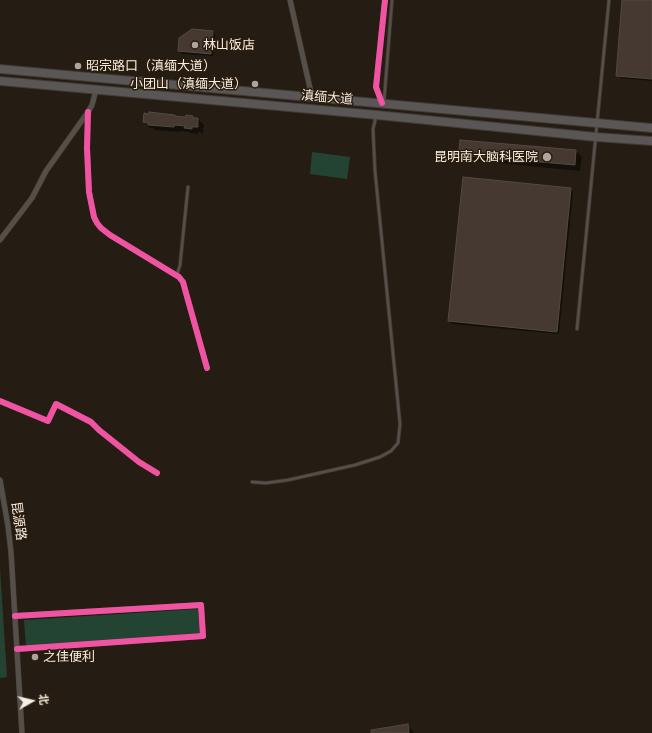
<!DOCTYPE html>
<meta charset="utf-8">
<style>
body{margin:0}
#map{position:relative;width:652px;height:733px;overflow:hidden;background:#251d14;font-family:"Space Grotesk","Noto Sans SC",sans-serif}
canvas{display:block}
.north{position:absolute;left:12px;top:681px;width:40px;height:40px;-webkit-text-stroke:3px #2b1d0e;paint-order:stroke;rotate:82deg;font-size:11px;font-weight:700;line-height:16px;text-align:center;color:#f6ede3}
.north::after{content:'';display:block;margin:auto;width:14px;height:18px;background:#f6ede3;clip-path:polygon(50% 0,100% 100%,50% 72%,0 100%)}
</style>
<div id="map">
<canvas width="652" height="733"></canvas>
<div class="north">北</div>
</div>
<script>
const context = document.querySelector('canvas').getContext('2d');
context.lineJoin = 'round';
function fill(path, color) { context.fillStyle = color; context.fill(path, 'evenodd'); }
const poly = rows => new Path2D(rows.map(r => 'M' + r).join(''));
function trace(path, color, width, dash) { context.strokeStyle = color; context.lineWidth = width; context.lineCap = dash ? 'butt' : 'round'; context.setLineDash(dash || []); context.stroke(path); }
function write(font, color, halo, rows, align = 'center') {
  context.font = font + ' "Space Grotesk","Noto Sans SC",sans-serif'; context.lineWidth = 3; context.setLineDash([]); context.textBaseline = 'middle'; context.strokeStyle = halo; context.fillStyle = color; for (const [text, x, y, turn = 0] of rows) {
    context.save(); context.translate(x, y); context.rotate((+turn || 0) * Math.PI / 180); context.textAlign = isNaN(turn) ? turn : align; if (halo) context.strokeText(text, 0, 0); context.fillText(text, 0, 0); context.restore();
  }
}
fill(poly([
 [312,152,350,157,347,179,310,174],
 [0,568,7,677,0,678],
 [198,609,200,634,26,646,24,620]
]), '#234433');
fill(poly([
 [623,0,652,0,652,81,620,78,617,75],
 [213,32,215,35,213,56,182,54,179,51],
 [175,116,177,117,193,117,195,119,198,119,204,125,203,133,198,132,198,134,191,133,189,132,180,131,180,132,155,130,153,128,150,128,144,122],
 [460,149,576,151,582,157,580,171,467,160,461,154,461,151],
 [570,189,573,192,559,334,452,324,449,321],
 [407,726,413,731,413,733,375,733]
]), '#0007');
const building = poly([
 [622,0,652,0,652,79,616,76,622,0],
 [192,29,213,31,211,54,178,51,179,38,192,29],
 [149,112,175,115,175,116,185,117,186,115,193,116,193,118,198,118,198,127,192,127,192,129,184,128,185,126,174,125,174,127,148,125,148,123,143,122,144,113,149,114,149,112],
 [460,140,576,150,575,165,460,155,461,150,459,150,460,140],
 [463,177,571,188,557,332,448,321,463,177],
 [408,724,409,733,371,733,371,730,408,724]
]);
fill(building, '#463931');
trace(building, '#524a43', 1);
const lane = poly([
 [384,102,392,0],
 [177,275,180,265,188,187],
 [577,329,609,0],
 [252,482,266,483,288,480,355,465,380,457,391,451,398,443,400,424,375,171,373,129,376,117]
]);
const street = poly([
 [290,0,312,97],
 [382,103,376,87,385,0],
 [88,112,87,148,89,192,94,217,97,223,101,228,110,235,179,277,183,282,186,293,207,368],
 [0,240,32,198,46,171,88,112,92,105,96,90],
 [0,401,48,421,56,404,91,422,99,430,139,462,157,473],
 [0,480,8,526,11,552,22,733],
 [15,616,201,605,203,636,17,649]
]);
const primary = poly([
 [0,69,652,128],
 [0,81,377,115,596,137,652,141]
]);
trace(lane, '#403933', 4);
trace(street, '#403933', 6);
trace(primary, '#403933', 10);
trace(lane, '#554f49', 2.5);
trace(street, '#554f49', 5);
trace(primary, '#595655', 8);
trace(poly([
 [382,103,376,87,385,0],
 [88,112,87,148,89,192,94,217,97,223,101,228,110,235,179,277,183,282,186,293,207,368],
 [0,401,48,421,56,404,91,422,99,430,139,462,157,473],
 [15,616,201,605,203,636,17,649]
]), '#f153a3', 6);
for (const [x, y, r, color] of [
 [195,45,4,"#ada49b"],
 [78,66,4,"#ada49b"],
 [255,84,4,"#ada49b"],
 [547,157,5,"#ada49b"],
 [35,657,4,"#ada49b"]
]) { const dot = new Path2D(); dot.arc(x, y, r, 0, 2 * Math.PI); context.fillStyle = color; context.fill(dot); trace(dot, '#2b1d0e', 1.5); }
write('13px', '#f6ede3', '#2b1d0e', [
 ["林山饭店",203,45],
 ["昭宗路口（滇缅大道）",86,66],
 ["小团山（滇缅大道）",247,84,"right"],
 ["昆明南大脑科医院",538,157,"right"],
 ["之佳便利",43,657]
], 'left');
write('13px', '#f6ede3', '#2b1d0e', [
 ["滇缅大道",327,98,5],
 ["昆源路",18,521,82]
]);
</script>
